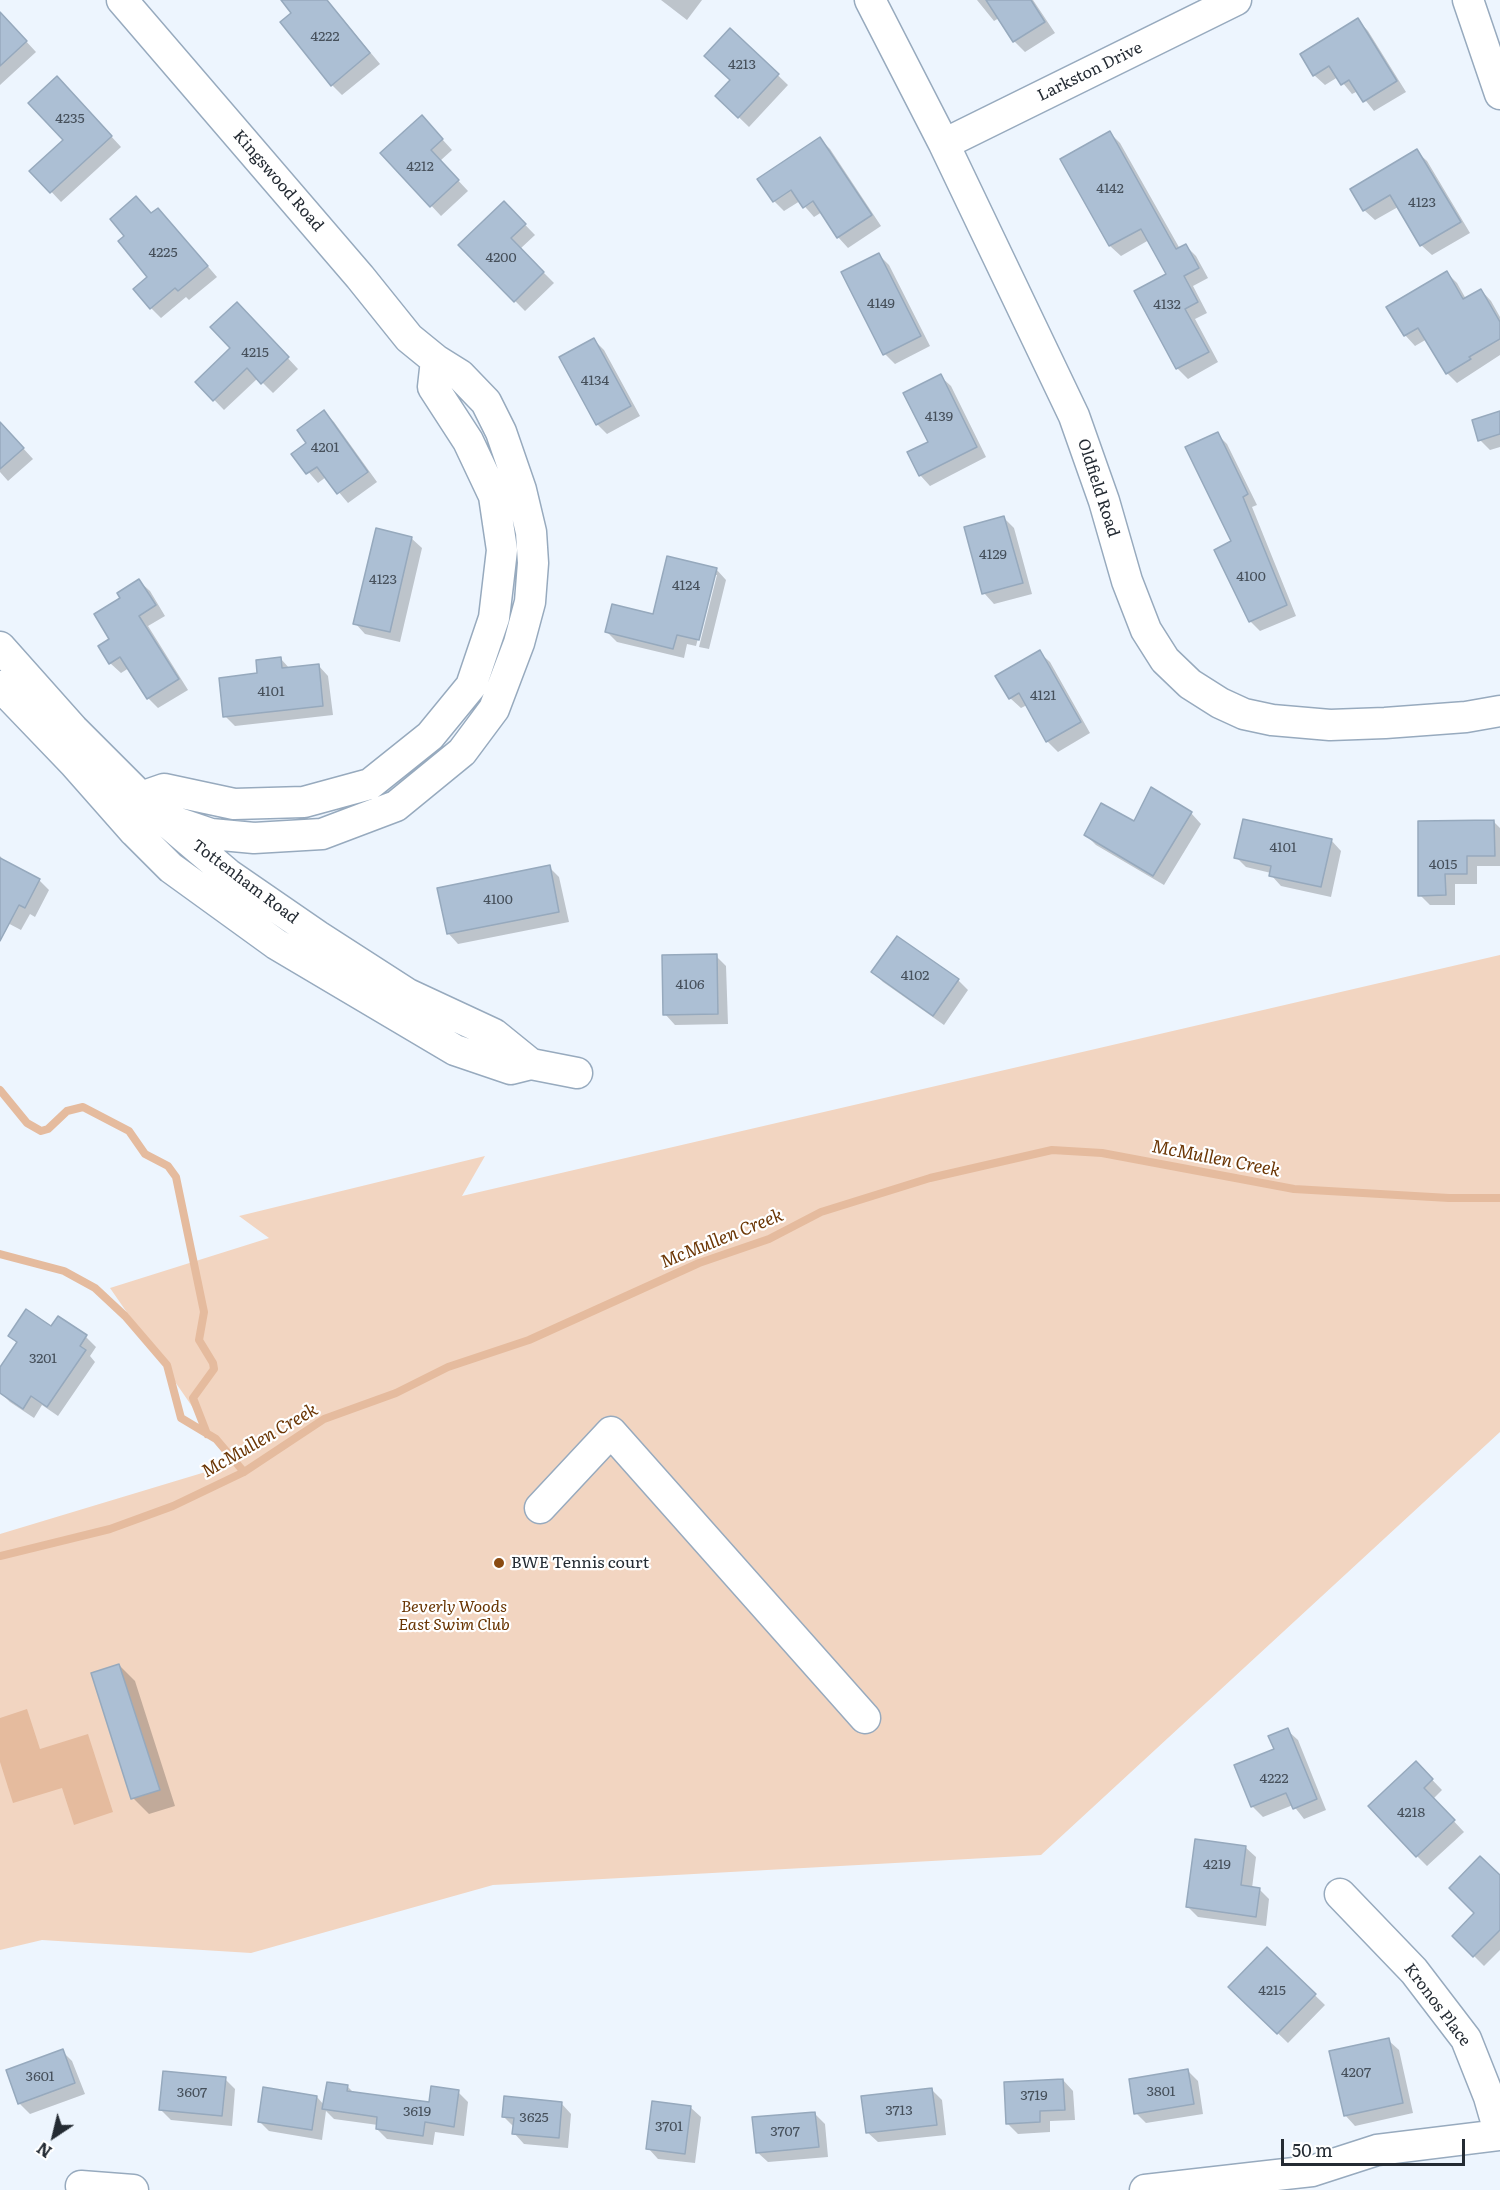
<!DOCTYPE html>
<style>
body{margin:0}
#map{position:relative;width:1500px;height:2190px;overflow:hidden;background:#edf5fe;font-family:Literata,serif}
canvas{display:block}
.north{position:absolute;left:24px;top:2106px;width:60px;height:60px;-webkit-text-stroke:4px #fff;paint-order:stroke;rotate:215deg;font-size:16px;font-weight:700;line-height:24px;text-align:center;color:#242b33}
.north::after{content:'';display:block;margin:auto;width:21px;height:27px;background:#242b33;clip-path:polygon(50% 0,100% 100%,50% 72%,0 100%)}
.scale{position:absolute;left:1281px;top:2139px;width:184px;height:27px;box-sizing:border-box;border:3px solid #242b33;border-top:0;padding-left:8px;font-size:18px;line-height:21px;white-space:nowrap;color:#242b33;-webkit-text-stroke:4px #fff;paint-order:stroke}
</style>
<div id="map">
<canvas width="1500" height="2190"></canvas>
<div class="north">N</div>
<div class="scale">50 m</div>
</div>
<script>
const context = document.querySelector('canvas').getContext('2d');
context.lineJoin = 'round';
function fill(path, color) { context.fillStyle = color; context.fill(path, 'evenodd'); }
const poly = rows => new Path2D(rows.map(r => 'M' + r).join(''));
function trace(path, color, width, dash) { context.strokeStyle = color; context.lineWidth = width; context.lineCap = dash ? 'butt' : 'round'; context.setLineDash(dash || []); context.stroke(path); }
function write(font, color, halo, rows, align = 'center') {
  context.font = font + ' Literata,serif'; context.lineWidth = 4.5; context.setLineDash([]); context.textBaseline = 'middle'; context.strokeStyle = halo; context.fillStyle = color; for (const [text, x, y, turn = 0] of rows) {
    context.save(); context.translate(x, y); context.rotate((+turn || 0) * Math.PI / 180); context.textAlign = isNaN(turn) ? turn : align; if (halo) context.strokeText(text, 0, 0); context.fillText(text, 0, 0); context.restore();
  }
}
fill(poly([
 [1500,955,1500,1432,1041,1855,493,1885,251,1953,42,1940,0,1950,0,1534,232,1464,110,1288,269,1238,239,1216,485,1156,462,1196]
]), '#f2d5c1');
fill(poly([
 [27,1709,40,1749,88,1734,113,1812,74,1825,62,1788,13,1803,0,1762,0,1718]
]), '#e5bb9e');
fill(poly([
 [283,0,327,0,380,64,342,95,332,85,293,13],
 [661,0,702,0,687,20],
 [977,0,1033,0,1055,33,1025,52,1014,41,999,18,994,21],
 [0,13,36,52,0,85],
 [1358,20,1368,31,1406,92,1374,111,1358,91,1352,94,1338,77,1325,85,1314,75],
 [731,30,788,85,749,127,717,96,732,80],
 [67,88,121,147,61,202,32,171,65,140],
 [432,128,452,150,440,161,468,191,441,216,382,153],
 [1110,133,1120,143,1180,249,1186,246,1196,256,1208,278,1193,286,1207,313,1195,319,1218,362,1188,379,1177,368,1136,292,1168,274,1149,240,1121,256,1110,246,1062,159],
 [820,139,830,149,881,226,848,248,838,237,822,212,814,217,800,201,784,211,774,201],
 [1416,151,1427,161,1470,233,1432,255,1421,245,1398,207,1375,220,1364,210,1352,189],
 [136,198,152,215,168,220,217,277,189,300,186,297,161,318,151,308,149,278,126,237],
 [504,203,535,235,520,249,554,283,525,311,460,245],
 [879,255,889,265,930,346,895,364,885,354],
 [1447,273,1457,283,1466,299,1481,290,1491,301,1500,317,1500,355,1457,383,1447,373,1427,339,1415,346,1405,335],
 [247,314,298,369,273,393,258,378,224,410,197,382,232,348],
 [594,340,604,350,640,416,607,434,597,424],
 [940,376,951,386,986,457,930,486,920,475,930,442],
 [324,412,334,422,377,482,348,503,326,477,318,483,293,454,309,443],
 [1500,413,1500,447,1490,450,1480,440],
 [0,423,33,459,8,481,0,472],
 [1217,434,1227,444,1257,505,1252,507,1296,616,1260,631,1250,621,1233,542],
 [1004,518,1014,528,1032,594,994,604,984,593],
 [411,538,422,548,400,642,365,634,355,623],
 [716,569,726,580,709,649,699,647,717,575,714,575,696,646,687,644,684,658,617,642,607,632,654,616],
 [139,581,150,591,165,616,148,626,188,690,158,708,148,698,129,668,121,673,110,663,111,639,122,598],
 [1039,652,1050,662,1090,733,1058,752,1047,741,1027,705,1021,708,1010,698],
 [281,659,290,669,318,665,328,676,333,715,235,726,225,716,259,675],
 [1191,813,1201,824,1164,885,1096,845,1086,835,1135,823],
 [1494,822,1500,828,1500,866,1477,866,1477,884,1455,884,1455,905,1430,905,1420,895],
 [1331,840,1341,851,1331,897,1281,886,1271,875,1271,873,1246,867,1236,857],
 [0,856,6,863,39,880,49,890,35,917,30,914,21,930,0,919],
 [549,867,559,877,569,922,458,944,448,933],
 [716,956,726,966,728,1024,675,1025,665,1014],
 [873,972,958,980,968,990,944,1025,883,982],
 [51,1328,86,1337,96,1347,90,1356,95,1362,58,1416,42,1405,34,1418,10,1402,0,1392,0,1370,18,1344,10,1336],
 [119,1665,135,1681,175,1806,149,1814,133,1798],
 [1287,1730,1298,1740,1326,1810,1304,1819,1293,1805,1263,1817,1252,1806,1236,1766,1276,1750],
 [1416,1763,1442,1790,1433,1799,1464,1832,1427,1866,1417,1856],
 [1245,1847,1256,1857,1252,1888,1259,1889,1269,1899,1266,1926,1198,1917,1188,1907],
 [1500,1877,1500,1950,1484,1966,1454,1936,1476,1913],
 [1267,1949,1325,2005,1288,2043,1230,1987],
 [1388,2040,1399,2050,1413,2113,1355,2126,1345,2115],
 [62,2051,72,2061,85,2094,30,2114,19,2103],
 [1188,2071,1198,2081,1203,2114,1146,2123,1136,2113],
 [225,2079,235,2089,232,2126,171,2120,160,2109],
 [1063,2080,1073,2091,1075,2120,1050,2121,1050,2132,1018,2134,1008,2124],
 [347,2086,354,2093,430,2104,458,2092,468,2102,464,2136,435,2132,433,2145,387,2139,377,2129,378,2125,334,2119,326,2111,322,2140,269,2131,259,2121,317,2097,324,2105],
 [932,2090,942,2100,946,2135,878,2142,867,2132],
 [561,2103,571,2114,568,2148,524,2144,514,2133,514,2127,504,2117],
 [690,2107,701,2117,695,2163,658,2159,648,2148],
 [814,2113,825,2124,828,2157,768,2162,757,2152]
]), '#0003');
trace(poly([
 [0,1090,27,1123,41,1131,48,1129,67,1111,83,1107,129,1131,145,1154,168,1166,176,1177,204,1312,199,1340,213,1363,214,1369,193,1398,207,1434],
 [0,1254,64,1271,95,1288,125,1316,167,1365,181,1418,216,1439,244,1472],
 [0,1556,110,1529,173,1506,244,1472,324,1419,396,1393,448,1367,529,1340,699,1263,769,1239,821,1212,930,1178,1052,1150,1102,1153,1294,1189,1449,1198,1500,1198]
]), '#e5bb9e', 8);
const building = poly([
 [281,0,327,0,370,53,331,86,280,22,291,13,281,0],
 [986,0,1031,0,1045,22,1013,42,986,0],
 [0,12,27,41,0,66,0,12],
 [1358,18,1397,81,1363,102,1349,80,1341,85,1329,66,1313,76,1300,54,1358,18],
 [730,28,779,74,738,118,715,96,730,80,704,56,730,28],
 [57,76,112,136,50,193,29,171,63,140,28,103,57,76],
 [422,115,443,139,431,150,459,180,430,207,380,153,422,115],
 [1110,131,1176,249,1186,244,1199,268,1184,276,1198,302,1185,309,1209,352,1176,369,1134,291,1166,274,1141,229,1109,246,1060,159,1110,131],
 [820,137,872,215,837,238,813,201,803,208,791,190,773,202,757,179,820,137],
 [1417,149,1461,222,1420,246,1390,195,1363,211,1350,189,1417,149],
 [136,196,151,213,158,208,208,266,178,291,175,288,150,309,133,289,147,277,118,241,124,236,110,219,136,196],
 [504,201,526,224,511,238,544,272,514,302,458,245,504,201],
 [879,253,921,336,883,355,841,272,879,253],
 [1447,271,1463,299,1481,289,1500,322,1500,339,1469,357,1471,359,1446,374,1418,328,1404,336,1386,307,1447,271],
 [237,302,289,357,261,384,247,368,213,401,195,382,230,348,210,327,237,302],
 [594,338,631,406,596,425,559,357,594,338],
 [941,374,977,447,919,476,907,452,928,442,903,393,941,374],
 [324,410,368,472,337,494,317,467,306,474,291,454,306,443,297,430,324,410],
 [1500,411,1500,434,1478,441,1472,420,1500,411],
 [0,422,24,448,0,469,0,422],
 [1218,432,1248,494,1243,497,1287,605,1249,622,1214,550,1231,541,1185,447,1218,432],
 [1004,516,1023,583,982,594,964,527,1004,516],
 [376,528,412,537,390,632,353,624,376,528],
 [667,556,717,568,699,640,677,635,673,649,605,632,612,604,653,614,667,556],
 [139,579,156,605,139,616,179,679,147,699,120,657,109,664,98,646,109,639,94,614,120,598,117,593,139,579],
 [1040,650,1081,722,1046,742,1019,693,1009,699,995,676,1040,650],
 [281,657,282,668,319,664,323,706,223,717,219,678,257,673,256,660,281,657],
 [1151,787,1192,812,1153,876,1084,835,1101,803,1134,821,1151,787],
 [1243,819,1332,839,1321,887,1269,876,1271,866,1234,858,1243,819],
 [1494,820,1495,856,1467,856,1467,874,1445,874,1446,895,1418,896,1418,821,1494,820],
 [0,858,40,879,25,908,19,905,0,941,0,858],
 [550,865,559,912,447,934,437,888,550,865],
 [897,936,959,979,933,1016,871,972,897,936],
 [717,954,718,1014,663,1015,662,955,717,954],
 [26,1309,51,1326,58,1316,87,1335,80,1346,86,1350,47,1407,31,1396,23,1409,0,1393,0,1367,17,1342,8,1336,26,1309],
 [119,1664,160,1790,131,1799,91,1673,119,1664],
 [1288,1728,1317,1799,1293,1809,1286,1793,1251,1807,1234,1765,1274,1749,1268,1736,1288,1728],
 [1416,1761,1433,1779,1424,1788,1455,1820,1416,1857,1368,1806,1416,1761],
 [1195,1839,1246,1846,1241,1885,1260,1888,1256,1917,1186,1907,1195,1839],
 [1480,1856,1500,1875,1500,1930,1473,1957,1452,1936,1474,1913,1449,1888,1480,1856],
 [1267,1947,1316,1994,1277,2034,1228,1987,1267,1947],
 [1389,2038,1403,2103,1344,2116,1329,2051,1389,2038],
 [63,2049,75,2083,18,2104,6,2070,63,2049],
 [1188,2069,1194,2104,1134,2114,1129,2079,1188,2069],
 [163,2071,226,2077,222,2116,159,2110,163,2071],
 [1063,2079,1065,2110,1040,2111,1040,2122,1006,2124,1004,2082,1063,2079],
 [327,2082,348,2085,347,2091,429,2102,431,2086,459,2090,454,2127,425,2122,423,2136,376,2129,377,2117,322,2109,327,2082],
 [263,2087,317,2096,312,2130,258,2122,263,2087],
 [932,2088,937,2125,866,2133,861,2096,932,2088],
 [504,2096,562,2102,559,2138,512,2134,514,2118,502,2117,504,2096],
 [652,2101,691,2106,685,2154,646,2149,652,2101],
 [815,2112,819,2147,756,2153,752,2117,815,2112]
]);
fill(building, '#acbfd4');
trace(building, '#96a9bd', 1.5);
const minor = poly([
 [122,0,360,277,409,338,436,360,460,375,486,402,501,432,521,490,531,532,533,563,530,602,519,643,494,709,462,752,396,806,322,834,254,838,211,834,161,817,134,831],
 [870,0,944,144,1074,416,1104,501,1127,581,1146,630,1165,660,1190,684,1220,703,1244,714,1272,720,1330,725,1385,723,1466,717,1500,711],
 [1468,0,1500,94],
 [944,144,1236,0],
 [0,647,73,729,161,817,228,874,318,936,408,994,494,1034,531,1064,577,1073],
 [0,686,74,763,134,831,171,868,276,944,455,1050,511,1069,531,1064],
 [120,815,141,797,164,789,234,804,304,802,370,784,430,736,471,686,494,618,502,550,494,496,468,441,433,387,436,360],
 [540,1508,611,1432,865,1718],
 [1340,1894,1414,1971,1466,2039,1489,2097,1500,2135],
 [81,2186,133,2190],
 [1145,2190,1312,2171,1377,2150,1500,2135]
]);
trace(minor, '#97aabe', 33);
trace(minor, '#fff', 30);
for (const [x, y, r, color] of [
 [499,1563,6,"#8a4a11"]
]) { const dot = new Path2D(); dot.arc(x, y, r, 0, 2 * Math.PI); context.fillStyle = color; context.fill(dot); trace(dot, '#fff', 2); }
write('14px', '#46505b', null, [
 ["4222",325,37],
 ["4213",742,65],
 ["4235",70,119],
 ["4212",420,167],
 ["4142",1110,189],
 ["4123",1422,203],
 ["4225",163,253],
 ["4200",501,258],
 ["4149",881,304],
 ["4132",1167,305],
 ["4215",255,353],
 ["4134",595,381],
 ["4139",939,417],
 ["4201",325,448],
 ["4129",993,555],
 ["4100",1251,577],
 ["4123",383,580],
 ["4124",686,586],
 ["4101",271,692],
 ["4121",1043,696],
 ["4101",1283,848],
 ["4015",1443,865],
 ["4100",498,900],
 ["4102",915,976],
 ["4106",690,985],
 ["3201",43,1359],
 ["4222",1274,1779],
 ["4218",1411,1813],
 ["4219",1217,1865],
 ["4215",1272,1991],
 ["4207",1356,2073],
 ["3601",40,2077],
 ["3801",1161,2092],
 ["3607",192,2093],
 ["3719",1034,2096],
 ["3713",899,2111],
 ["3619",417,2112],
 ["3625",534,2118],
 ["3701",669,2127],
 ["3707",785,2132]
]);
write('16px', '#242b33', '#fff', [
 ["Larkston Drive",1090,72,-26],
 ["Kingswood Road",278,181,49],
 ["Oldfield Road",1098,488,72],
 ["Tottenham Road",245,882,37],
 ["Kronos Place",1437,2005,53]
]);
write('16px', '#242b33', '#fff', [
 ["BWE Tennis court",511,1563]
], 'left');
write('italic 16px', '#683402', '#fff', [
 ["Beverly Woods",454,1607],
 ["East Swim Club",454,1625]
]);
write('italic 18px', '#6b3605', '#fff', [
 ["McMullen Creek",1216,1159,11],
 ["McMullen Creek",722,1239,-22],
 ["McMullen Creek",260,1441,-30]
]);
</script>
